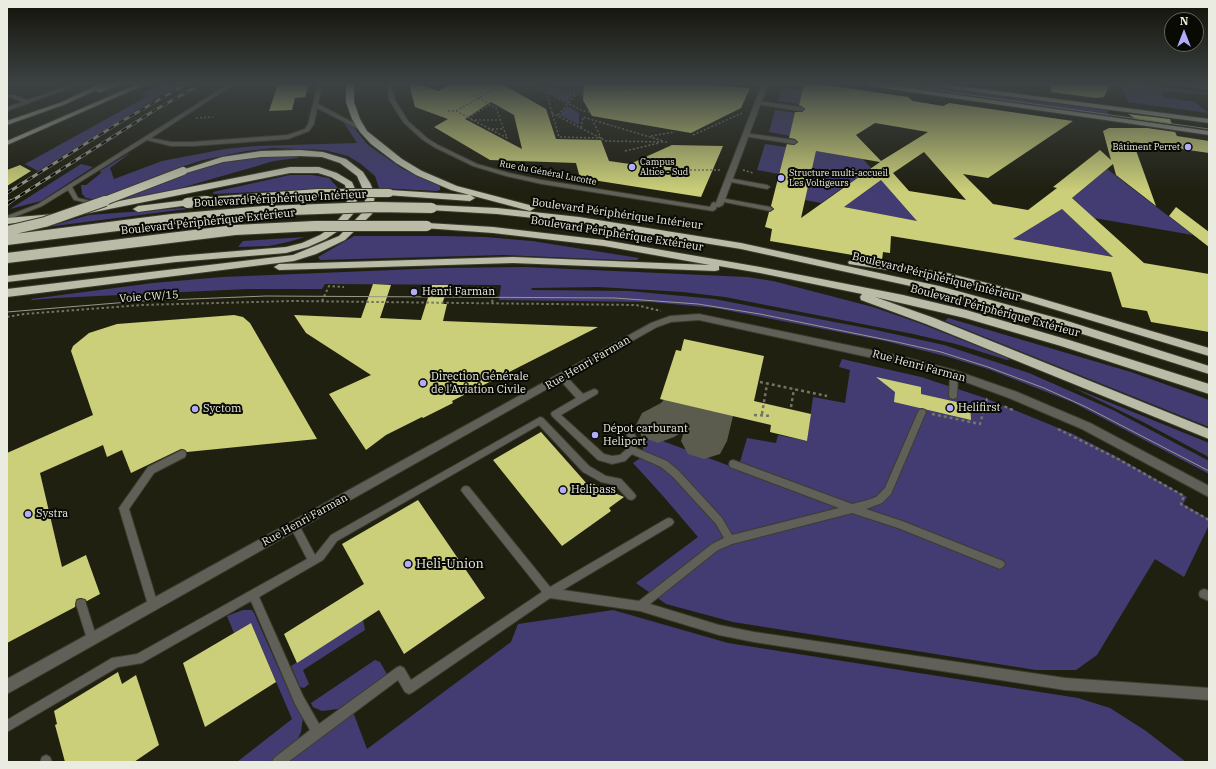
<!DOCTYPE html>
<meta charset="utf-8">
<style>
body{margin:0}
#map{position:relative;width:1216px;height:769px;overflow:hidden;background:#202011;font-family:"IBM Plex Serif",serif}
canvas{display:block}
.frame{position:absolute;inset:0;border:8px solid #ebece1;pointer-events:none}
.north{position:absolute;left:1164px;top:12px;width:40px;height:40px;box-sizing:border-box;background:#090a04;border:1px solid #63645c;border-radius:50%;rotate:0deg;font-size:11px;font-weight:700;line-height:16px;text-align:center;color:#ebece1}
.north::after{content:'';display:block;margin:auto;width:14px;height:18px;background:#b1adfa;clip-path:polygon(50% 0,100% 100%,50% 72%,0 100%)}
</style>
<div id="map">
<canvas width="1216" height="769"></canvas>
<div class="frame"></div>
<div class="north">N</div>
</div>
<script>
const context = document.querySelector('canvas').getContext('2d');
context.lineJoin = 'round';
function fill(path, color) { context.fillStyle = color; context.fill(path, 'evenodd'); }
const poly = rows => new Path2D(rows.map(r => 'M' + r).join(''));
function trace(path, color, width, dash) { context.strokeStyle = color; context.lineWidth = width; context.lineCap = dash ? 'butt' : 'round'; context.setLineDash(dash || []); context.stroke(path); }
function write(font, color, halo, rows, align = 'center') {
  context.font = font + ' "IBM Plex Serif",serif'; context.lineWidth = 4; context.setLineDash([]); context.textBaseline = 'middle'; context.strokeStyle = halo; context.fillStyle = color; for (const [text, x, y, turn = 0] of rows) {
    context.save(); context.translate(x, y); context.rotate((+turn || 0) * Math.PI / 180); context.textAlign = isNaN(turn) ? turn : align; if (halo) context.strokeText(text, 0, 0); context.fillText(text, 0, 0); context.restore();
  }
}
fill(poly([
 [163,84,181,84,156,98,38,171,25,164,148,96,140,94],
 [882,84,916,84,1066,105,1107,109,1109,117],
 [1120,84,1140,84,1209,93,1209,95,1160,91,1164,97,1195,102,1208,113,1128,102],
 [1159,84,1207,84,1209,90],
 [547,88,573,95,567,102,548,92],
 [782,88,803,91,799,104,778,101],
 [567,106,579,113,579,125,560,115],
 [775,110,795,113,790,136,769,132],
 [340,117,346,118,368,145,403,169,440,186,440,190,437,191,379,188,375,176,361,164,348,156,324,150,272,148,246,151,203,160,172,170,97,200,86,198,82,194,81,185,86,185,101,173,100,171,128,154,129,154,110,168,114,179,162,161,225,149,255,146,357,143],
 [765,144,786,147,779,174,757,170],
 [816,151,863,159,871,168,821,203,805,200],
 [302,156,297,158,274,161,174,190,122,200,194,169,219,163,249,157],
 [81,164,93,167,41,201,10,209],
 [1107,169,1193,235,1094,218,1072,198],
 [290,175,312,175,329,178,338,188,214,194,213,192],
 [881,180,936,205,916,221,844,207],
 [183,208,187,209,47,227,89,215],
 [1062,209,1113,257,948,227,961,211,1039,223],
 [354,236,442,236,485,237,532,241,639,258,637,260,619,260,503,255,320,260,318,257],
 [305,237,288,242,269,246,238,247,243,241],
 [526,267,747,277,773,281,873,307,919,323,1010,359,1007,360,956,344,913,334,725,297,683,292,599,287,532,288,531,290,629,291,714,299,871,329,944,345,1029,373,1113,410,1209,461,1209,474,1072,402,988,369,945,356,885,341,715,308,650,302,499,300,501,285,325,284,322,289,248,289,56,298,32,300,31,299,153,283,222,277,442,268],
 [948,318,1131,372,1209,400,1209,427,945,321],
 [842,359,921,377,985,398,1073,434,1117,457,1187,497,1183,504,1209,519,1209,525,1184,577,1155,559,1097,655,1076,670,1036,670,733,622,666,604,636,583,698,537,663,496,633,463,639,459,643,449,641,433,738,469,747,438,776,443,778,435,807,441,813,397,845,403,850,370,839,367],
 [1072,387,1209,443,1209,459,1207,456,1143,422],
 [243,610,252,610,254,613,293,701,303,717,301,732,296,743,271,762,237,762,292,719,251,623,234,633,227,616],
 [613,610,728,643,1078,698,1110,708,1146,731,1186,762,286,762,353,712,367,749,511,642,518,624],
 [363,620,365,630,303,670,309,684,304,688,300,687,291,666],
 [375,660,380,662,388,676,338,709,322,711,313,707,311,703]
]), '#423c73');
fill(poly([
 [684,388,699,393,702,398,712,395,727,400,734,412,727,441,720,454,704,459,688,454,681,441,684,431,674,437,658,443,642,437,636,425,642,413,661,403,669,393,684,388]
]), '#5c5c4e');
fill(poly([
 [278,84,309,84,305,97,295,98,292,110,269,111],
 [409,84,417,84,438,91,452,84,502,84,546,109,556,139,601,140,609,161,630,164,672,145,723,146,701,197,580,178,576,163,490,160,434,127,448,119,415,107],
 [491,102,514,115,522,149,465,119],
 [584,84,696,84,750,88,741,108,691,133,592,116,583,100],
 [804,84,819,84,908,97,913,101,943,106,949,103,1073,121,988,178,963,174,993,204,1028,210,1057,188,1053,187,1100,150,1111,160,1103,131,1109,128,1147,128,1175,132,1177,136,1209,141,1209,153,1133,142,1156,206,1116,175,1113,164,1072,198,1144,263,1209,274,1209,332,1151,322,1147,311,1122,307,1111,272,891,236,890,253,883,252,882,260,770,241,772,229,765,227,769,212,774,209,771,206,786,147,787,144,794,145,798,142,795,139,789,138,795,112,802,112,805,109,799,105],
 [875,123,928,132,881,161,856,135],
 [816,151,880,162,801,218],
 [924,152,966,200,909,191,893,173],
 [881,180,917,221,844,207],
 [1062,209,1113,257,1013,239],
 [1051,84,1110,84,1104,97,1096,98,1051,92],
 [1128,114,1170,119,1172,124,1136,119],
 [20,165,31,171,7,186,7,170],
 [1176,207,1209,232,1209,247,1169,216],
 [373,284,391,285,380,318,421,320,432,285,449,285,442,304,447,304,443,321,598,327,452,401,453,403,423,418,422,417,386,435,366,450,329,394,371,375,306,333,294,315,361,318],
 [234,315,243,317,250,323,317,439,187,452,185,450,181,449,131,473,122,450,107,457,103,445,40,473,62,567,86,555,100,594,87,601,81,598,77,599,75,607,7,643,7,453,93,415,71,351,73,346,89,333,117,324],
 [684,339,764,356,754,401,811,414,807,441,770,432,771,425,660,399,676,350,681,351],
 [876,377,921,387,921,394,970,405,971,420,894,402,895,392],
 [541,432,588,485,591,483,624,497,609,508,611,511,562,546,493,460],
 [418,500,485,598,404,654,379,610,297,663,284,634,364,584,342,544],
 [251,623,276,682,205,727,183,663],
 [118,672,122,684,136,675,159,745,134,762,65,762,55,725,57,724,54,711]
]), '#cbcf79');
const lane = poly([
 [74,84,80,84,7,111,7,107,22,102,11,97,7,97,7,95,14,95,27,100,74,84],
 [229,84,234,84,151,138,171,142,192,142,287,135,305,129,308,124,318,84,322,84,318,104,365,129,360,130,317,108,314,124,309,131,288,139,192,146,171,146,147,140,72,187,78,198,99,203,99,205,74,200,68,190,42,206,7,220,7,216,38,204,229,84],
 [387,84,391,84,395,100,408,121,427,138,438,145,477,164,509,173,542,180,710,207,712,203,714,202,717,204,716,209,713,211,542,184,506,176,473,166,434,147,423,140,404,123,389,100,387,84],
 [757,101,801,107,804,109,801,111,755,104,755,102,757,101],
 [745,133,794,140,797,142,794,144,743,136,742,135,745,133],
 [728,178,767,185,770,187,767,189,726,181,726,179,728,178],
 [721,198,770,207,773,209,770,211,719,201,718,200,721,198],
 [954,371,958,374,957,396,956,398,953,399,950,398,949,396,950,374,954,371],
 [563,375,566,376,583,394,594,389,597,390,598,392,597,394,561,415,604,454,612,456,620,455,628,448,630,443,625,429,626,427,632,427,638,443,636,448,667,461,679,471,722,518,732,535,839,508,730,467,729,464,730,461,733,460,736,461,852,504,868,500,876,497,885,488,918,412,919,410,922,409,925,410,926,412,891,494,882,503,866,509,902,521,1003,561,1005,564,1003,567,1000,569,898,528,852,513,732,544,718,550,650,604,719,625,754,632,1065,678,1209,688,1209,700,1065,690,754,642,719,635,640,611,550,598,413,692,409,694,405,692,398,680,288,762,272,762,274,758,310,730,295,704,251,601,142,663,118,667,7,732,7,720,112,658,137,654,307,559,290,526,292,523,295,522,298,523,315,555,331,535,540,417,543,418,589,466,606,476,621,479,634,493,636,496,634,499,631,500,628,499,615,485,601,482,583,472,539,425,337,541,323,560,259,597,303,696,319,724,396,668,400,666,404,668,411,680,542,592,463,493,461,490,463,487,466,486,469,487,550,587,666,519,669,518,672,519,674,522,672,525,563,590,639,601,712,544,724,538,716,524,673,477,661,467,632,454,625,461,612,464,598,460,552,416,551,414,552,412,576,398,560,380,559,378,560,376,563,375],
 [182,450,185,451,186,454,185,457,154,473,129,509,158,605,157,609,153,610,149,609,148,605,119,508,148,467,182,450],
 [1204,589,1209,591,1209,601,1200,597,1199,594,1200,591,1204,589],
 [81,599,85,600,86,604,97,639,96,643,92,644,88,643,87,639,76,604,77,600,81,599],
 [46,755,50,757,52,762,40,762,42,757,46,755]
]);
const street = poly([
 [762,84,768,84,723,205,719,207,716,207,715,205,762,84],
 [699,314,900,356,954,370,1017,392,1090,423,1209,486,1209,497,1082,429,1009,398,952,377,900,364,699,320,671,322,657,327,7,694,7,679,651,323,670,316,699,314]
]);
const primary = poly([
 [100,84,108,84,101,88,113,84,121,84,101,92,97,92,96,90,66,104,7,125,7,121,62,102,100,84],
 [138,84,146,84,7,145,7,141,138,84],
 [867,84,881,84,1209,131,1209,135,870,86,867,84],
 [928,84,943,84,1209,119,1209,123,931,86,928,84]
]);
const highway = poly([
 [346,84,354,84,354,102,360,119,367,131,402,159,422,171,457,186,533,206,535,208,530,211,451,190,416,175,396,163,371,144,360,132,352,119,346,102,346,84],
 [300,150,323,152,346,159,363,172,370,183,375,194,372,214,345,240,316,254,294,261,7,297,7,289,293,255,339,236,362,213,365,201,365,194,357,176,340,163,322,157,300,156,261,157,223,162,183,174,179,171,222,157,261,151,300,150],
 [290,167,319,167,337,173,352,182,358,196,353,214,338,231,326,239,308,247,286,253,176,262,7,282,7,276,176,256,286,247,302,243,320,235,332,227,344,213,348,196,345,185,331,177,318,173,290,173,79,215,74,212,79,209,290,167],
 [389,190,470,195,475,198,470,201,386,195,385,193,389,190],
 [187,200,190,201,190,205,138,212,133,209,138,206,187,200],
 [432,205,497,208,579,217,741,243,939,286,1064,320,1209,366,1209,374,1057,326,938,292,741,249,579,223,497,214,429,210,427,208,432,205],
 [54,214,57,215,57,219,7,224,7,218,54,214],
 [427,223,493,227,604,240,760,267,903,295,966,310,1069,340,1209,384,1209,394,1061,346,965,318,875,297,934,318,1209,429,1209,439,926,324,861,300,860,297,862,294,760,273,719,266,719,270,715,271,513,263,279,270,274,267,279,264,513,257,710,265,604,246,493,233,424,228,422,226,427,223],
 [853,259,947,273,995,285,1209,348,1209,356,990,290,947,279,849,264,848,262,853,259]
]);
trace(lane, '#3c3d2e', 2);
trace(street, '#3c3d2e', 2);
trace(primary, '#3c3d2e', 2);
trace(highway, '#3c3d2e', 2);
trace(poly([
 [530,84,583,111,590,112],
 [544,84,559,137,601,138,592,119],
 [575,84,582,85],
 [631,84,632,92],
 [1179,84,1209,89],
 [534,85,582,95],
 [270,87,271,84],
 [554,89,558,84],
 [448,111,456,111,507,138,496,108,474,95],
 [456,111,503,84],
 [552,113,606,141,667,142],
 [558,115,576,94],
 [196,118,213,117],
 [468,118,491,104],
 [471,120,500,120],
 [581,128,583,117,663,141],
 [488,129,504,129],
 [693,135,742,113],
 [651,136,675,132],
 [625,151,659,143],
 [686,170,722,170],
 [743,170,753,173]
]), '#737366', 1.5, [2, 2]);
trace(poly([
 [477,288,495,288,492,303],
 [322,301,329,286,344,287],
 [7,317,24,314,142,305,293,301,636,305,661,311]
]), '#737366', 2, [2.5, 2.5]);
trace(poly([
 [760,382,827,396],
 [999,404,1015,411],
 [791,407,794,389],
 [762,414,767,384],
 [932,414,980,424,987,399,989,400],
 [754,415,772,416],
 [1058,429,1118,459,1184,496,1181,504,1209,520]
]), '#737366', 2.5, [3, 3]);
fill(lane, '#606058');
fill(street, '#606058');
fill(primary, '#a1a291');
fill(highway, '#babca8');
trace(poly([
 [894,84,1209,129],
 [7,312,141,301,266,296,615,298,698,304,760,314,897,342,941,352,988,367,1044,388,1086,407,1209,471]
]), '#98988c', 1);
const railFar1 = poly([
 [7,193,117,124,186,84],
 [10,202,155,110,201,84]
]);
const rail = poly([
 [7,204,11,201]
]);
trace(railFar1, '#98988c', 3);
trace(rail, '#98988c', 4);
trace(railFar1, '#090a04', 2, [6]);
trace(rail, '#090a04', 2.5, [8]);
const highwayBridgeFar1 = poly([
 [102,202,183,171],
 [196,202,318,193,389,193]
]);
const highwayBridge = poly([
 [187,203,207,201],
 [7,231,45,222,105,201],
 [7,240,172,219,264,211,375,207,432,208],
 [7,258,235,230,315,226,427,226]
]);
trace(highwayBridgeFar1, '#3c3d2e', 10, []);
trace(highwayBridge, '#3c3d2e', 12, []);
trace(highwayBridgeFar1, '#babca8', 8);
trace(highwayBridge, '#babca8', 10);
const sky = context.createLinearGradient(0, 0, 0, 191);
sky.addColorStop(0, '#121209');
sky.addColorStop(0.44, '#3c4243');
sky.addColorStop(1, '#3c424300');
context.fillStyle = sky;
context.fillRect(0, 0, 1216, 191);
for (const [x, y, r, color] of [
 [1188,147,4,"#b1adfa"],
 [632,167,4,"#b1adfa"],
 [781,178,4,"#b1adfa"],
 [414,292,4,"#b1adfa"],
 [423,383,4,"#b1adfa"],
 [950,408,4,"#b1adfa"],
 [195,409,4,"#b1adfa"],
 [595,435,4,"#b1adfa"],
 [563,490,4,"#b1adfa"],
 [28,514,4,"#b1adfa"],
 [408,564,4,"#b1adfa"]
]) { const dot = new Path2D(); dot.arc(x, y, r, 0, 2 * Math.PI); context.fillStyle = color; context.fill(dot); trace(dot, '#090a04', 1.5); }
write('9px', '#ebece1', '#090a04', [
 ["Bâtiment Perret",1180,147,"right"],
 ["Campus",640,162],
 ["Altice - Sud",640,172],
 ["Structure multi-accueil",789,173],
 ["Les Voltigeurs",789,183]
], 'left');
write('9px', '#ebece1', '#090a04', [
 ["Rue du Général Lucotte",548,173,11]
]);
write('11px', '#ebece1', '#090a04', [
 ["Boulevard Périphérique Intérieur",280,199,-3],
 ["Boulevard Périphérique Intérieur",617,214,8],
 ["Boulevard Périphérique Extérieur",208,222,-6],
 ["Boulevard Périphérique Extérieur",617,234,9],
 ["Boulevard Périphérique Intérieur",936,277,14],
 ["Voie CW/15",149,297,-4],
 ["Boulevard Périphérique Extérieur",995,311,15],
 ["Rue Henri Farman",588,363,-30],
 ["Rue Henri Farman",919,366,15],
 ["Rue Henri Farman",305,520,-29]
]);
write('11px', '#ebece1', '#090a04', [
 ["Henri Farman",422,292],
 ["Direction Générale",431,377],
 ["de l'Aviation Civile",431,390],
 ["Helifirst",958,408],
 ["Syctom",203,409],
 ["Dépot carburant",603,429],
 ["Heliport",603,442],
 ["Helipass",571,490],
 ["Systra",36,514]
], 'left');
write('13px', '#ebece1', '#090a04', [
 ["Heli-Union",416,564]
], 'left');
</script>
